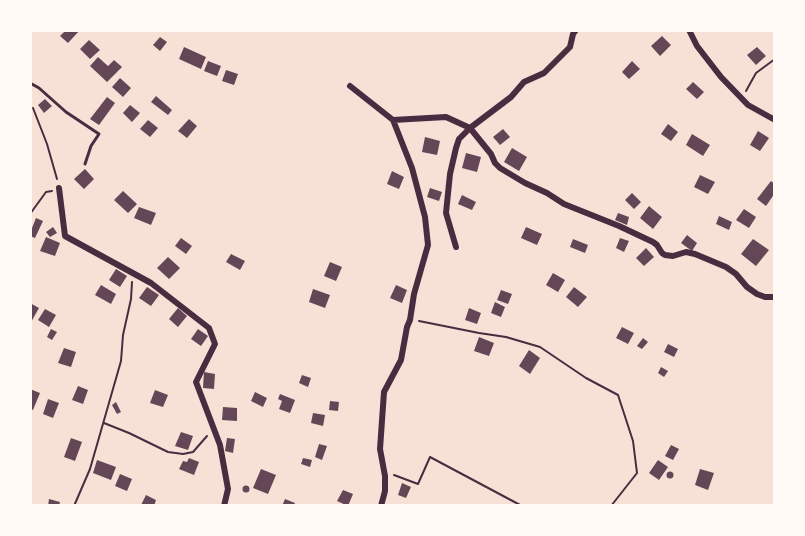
<!DOCTYPE html>
<style>
body{margin:0}
#map{position:relative;width:805px;height:536px;overflow:hidden;background:#f7e1d7;font-family:"Archivo Narrow",sans-serif}
canvas{display:block}
.frame{position:absolute;inset:0;border:32px solid #fffaf5;pointer-events:none}
</style>
<div id="map">
<canvas width="805" height="536"></canvas>
<div class="frame"></div>
</div>
<script>
const context = document.querySelector('canvas').getContext('2d');
context.lineJoin = 'round';
function fill(path, color) { context.fillStyle = color; context.fill(path, 'evenodd'); }
const poly = rows => new Path2D(rows.map(r => 'M' + r).join(''));
function trace(path, color, width, dash) { context.strokeStyle = color; context.lineWidth = width; context.lineCap = dash ? 'butt' : 'round'; context.setLineDash(dash || []); context.stroke(path); }
fill(poly([
 [66,30,80,30,68,43,60,36],
 [662,36,671,45,660,56,651,46],
 [160,37,167,42,160,51,153,45],
 [89,40,100,50,90,59,80,49],
 [184,47,206,57,201,69,179,59],
 [757,47,766,56,756,65,747,55],
 [98,57,108,66,114,60,122,67,107,82,90,66],
 [208,61,221,66,217,76,204,71],
 [632,61,640,69,629,79,622,72],
 [226,70,238,74,234,85,222,81],
 [120,78,131,88,123,97,112,87],
 [693,82,704,92,697,99,686,89],
 [156,96,172,110,168,115,151,102],
 [107,97,115,103,99,125,90,119],
 [45,99,52,106,44,113,38,105],
 [130,105,140,113,132,122,123,113],
 [189,119,197,126,187,138,178,131],
 [148,120,158,128,150,137,140,129],
 [668,124,678,132,671,141,661,134],
 [503,129,510,137,500,145,493,137],
 [758,131,769,138,760,151,750,145],
 [692,134,710,145,703,156,686,145],
 [425,137,440,141,437,155,422,152],
 [512,148,527,157,519,171,504,162],
 [466,153,481,157,477,172,462,168],
 [85,169,94,179,84,189,74,179],
 [392,171,404,177,399,189,387,184],
 [700,175,715,182,708,194,694,187],
 [771,181,775,184,775,193,766,206,757,199],
 [430,188,442,192,439,201,427,197],
 [123,191,137,204,128,213,114,200],
 [632,193,641,202,634,209,625,200],
 [462,195,476,202,472,210,458,204],
 [649,206,662,217,653,229,640,218],
 [139,207,156,213,151,225,134,218],
 [744,209,756,217,749,228,736,220],
 [618,213,629,217,627,225,615,220],
 [719,216,732,222,729,230,716,224],
 [36,218,43,221,35,238,30,236,30,233],
 [53,227,57,233,50,237,46,232],
 [526,227,542,234,537,245,521,238],
 [687,235,697,243,692,251,681,243],
 [46,237,60,243,55,256,40,251],
 [181,238,192,246,186,254,175,246],
 [620,238,629,241,624,252,616,248],
 [573,239,588,245,585,253,570,247],
 [753,239,769,250,756,266,741,254],
 [646,248,654,257,644,266,636,258],
 [231,254,245,261,240,270,226,262],
 [168,257,180,268,169,279,157,268],
 [330,262,342,267,336,281,324,276],
 [116,269,127,276,120,287,109,280],
 [553,273,565,280,558,292,546,285],
 [101,285,116,294,111,304,95,295],
 [396,285,407,290,402,303,390,298],
 [147,287,159,295,151,306,139,298],
 [574,287,587,297,578,307,566,297],
 [313,289,330,295,325,308,309,302],
 [501,290,512,294,508,304,497,300],
 [495,302,505,307,501,317,491,313],
 [30,303,39,308,30,324],
 [178,308,187,316,178,327,169,319],
 [469,308,481,313,477,324,465,320],
 [45,309,56,315,49,327,38,320],
 [622,327,634,333,628,344,616,338],
 [51,329,57,332,52,340,47,337],
 [198,329,208,336,201,346,191,339],
 [479,337,494,343,489,356,474,351],
 [643,338,648,342,642,349,637,346],
 [668,344,678,349,674,357,664,352],
 [64,348,76,352,71,367,58,363],
 [529,350,540,358,530,374,519,366],
 [661,367,668,371,664,377,658,373],
 [204,372,215,374,214,389,203,388],
 [302,375,311,378,308,387,299,383],
 [78,386,88,390,83,404,72,400],
 [30,389,40,393,33,410,30,409],
 [155,390,168,395,163,407,150,403],
 [255,392,267,398,263,407,251,401],
 [280,394,295,400,290,413,279,409,282,401,278,399],
 [48,399,59,403,53,418,43,414],
 [330,401,339,402,338,411,329,410],
 [116,402,121,412,117,414,112,405],
 [223,407,237,408,237,421,222,420],
 [313,413,325,415,323,426,311,423],
 [181,432,193,436,188,450,175,446],
 [71,438,82,442,75,461,64,457],
 [227,438,235,439,233,453,225,451],
 [319,444,327,446,322,460,315,457],
 [671,445,679,449,673,460,665,456],
 [189,458,199,462,194,475,179,469,183,461,187,462],
 [303,458,312,460,310,467,301,464],
 [97,460,116,467,111,480,93,473],
 [658,460,668,467,659,480,649,473],
 [261,469,276,475,268,494,253,488],
 [700,469,714,473,708,490,695,485],
 '666.5 475a3.5 3.5 0 1 1 7 0a3.5 3.5 0 1 1-7 0Z',
 [120,474,132,479,127,491,115,486],
 [402,483,411,487,406,498,398,495],
 '242.5 489a3.5 3.5 0 1 1 7 0a3.5 3.5 0 1 1-7 0Z',
 [343,490,353,494,348,506,337,501],
 [146,495,156,500,154,506,141,505],
 [49,499,60,502,59,506,48,506],
 [285,499,295,503,294,506,282,506]
]), '#644757');
trace(poly([
 [746,91,756,73,775,59],
 [33,108,47,144,57,179],
 [30,214,46,192,52,191],
 [419,321,479,333,506,337,540,347,586,378,618,395,633,441,637,473,611,506],
 [104,423,129,433,168,452,183,454,193,452,207,436],
 [394,475,418,484,430,457,522,506],
 [74,506,90,469,121,361,123,335,131,299,132,282]
]), '#4a2c40', 2);
trace(poly([
 [30,83,39,88,66,112,99,134,91,146,85,164]
]), '#4a2c40', 3);
trace(poly([
 [689,30,697,46,721,77,748,105,775,120],
 [350,86,393,120,446,117,470,128,491,154,495,163,500,168,525,183,547,193,564,204,619,226,653,242,657,245,662,253,665,255,673,256,686,252,695,254,726,267,736,274,747,287,757,294,765,297,775,297],
 [59,188,65,236,151,283,209,328,215,344,196,382,220,445,228,489,224,506],
 [456,247,446,213,450,174,456,148,459,139,470,128,511,97,524,82,544,73,570,47,573,34,576,30],
 [381,506,385,491,385,476,380,449,384,392,401,360,407,327,410,320,414,294,428,245,425,217,412,168,393,120]
]), '#4a2c40', 6);
</script>
